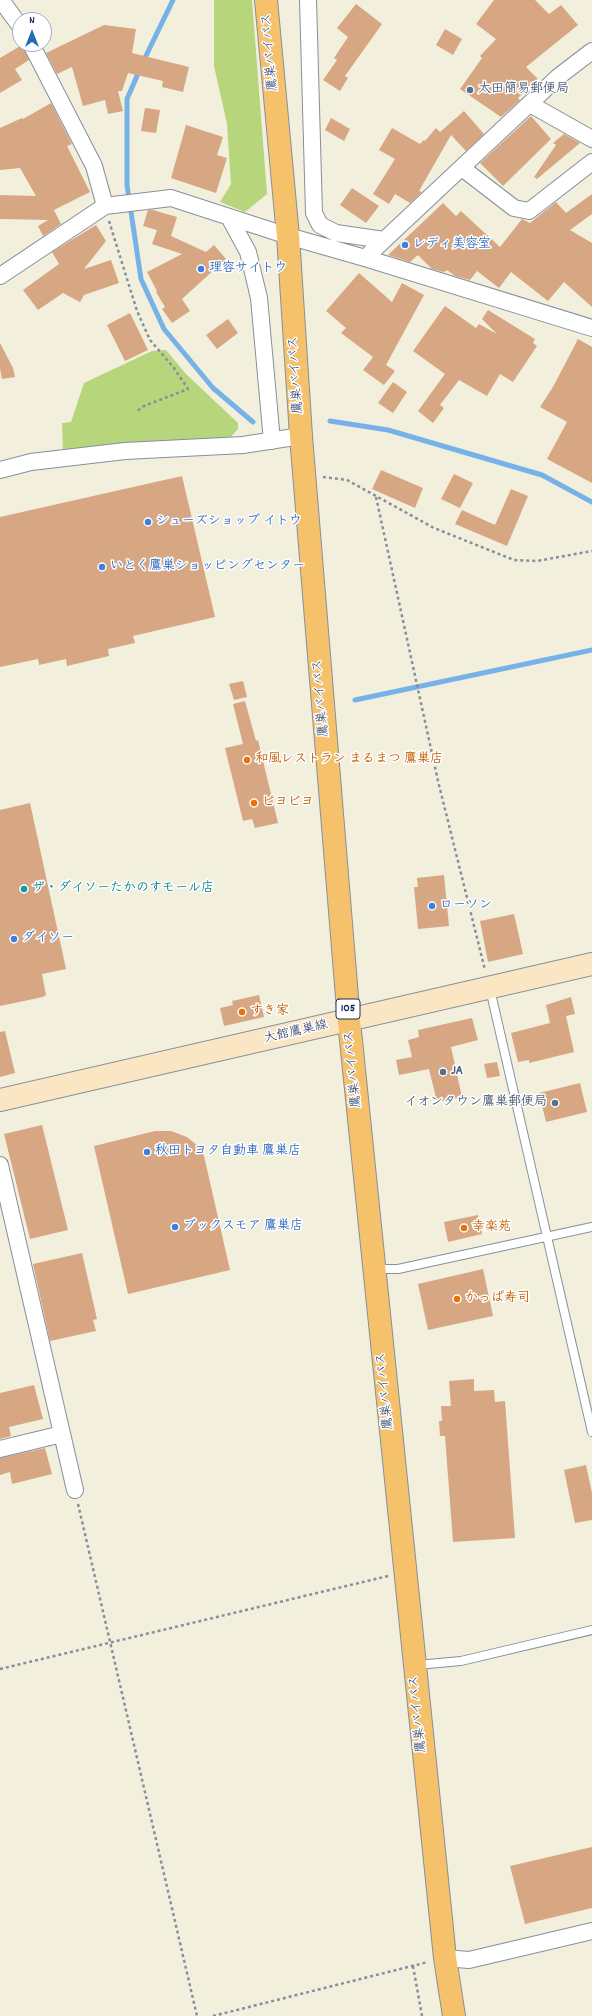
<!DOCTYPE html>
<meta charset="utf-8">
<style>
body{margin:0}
#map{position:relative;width:592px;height:2016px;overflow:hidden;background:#f2efdc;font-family:Dekko,sans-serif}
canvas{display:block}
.north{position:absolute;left:12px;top:12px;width:40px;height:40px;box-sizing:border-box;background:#fff;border:1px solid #a4acbf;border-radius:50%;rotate:0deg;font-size:11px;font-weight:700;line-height:16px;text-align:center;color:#1b2f5e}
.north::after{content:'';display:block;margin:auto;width:14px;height:18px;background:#1f6fb2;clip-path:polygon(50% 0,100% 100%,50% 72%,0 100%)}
</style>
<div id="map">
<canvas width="592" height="2016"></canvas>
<div class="north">N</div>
</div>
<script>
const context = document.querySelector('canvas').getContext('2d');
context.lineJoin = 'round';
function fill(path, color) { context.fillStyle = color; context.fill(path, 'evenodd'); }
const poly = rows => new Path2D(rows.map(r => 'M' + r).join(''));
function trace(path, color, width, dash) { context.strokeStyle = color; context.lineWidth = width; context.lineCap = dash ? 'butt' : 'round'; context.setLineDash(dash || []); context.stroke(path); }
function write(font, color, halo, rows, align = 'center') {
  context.font = font + ' Dekko,"Klee One",sans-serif'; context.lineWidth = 3; context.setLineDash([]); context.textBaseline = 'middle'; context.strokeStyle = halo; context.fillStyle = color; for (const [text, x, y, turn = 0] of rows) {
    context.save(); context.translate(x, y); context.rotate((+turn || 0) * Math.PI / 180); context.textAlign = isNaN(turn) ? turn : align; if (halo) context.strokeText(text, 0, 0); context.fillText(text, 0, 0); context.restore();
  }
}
fill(poly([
 [214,0,252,0,267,194,245,212,220,202,231,184,227,124,214,66],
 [166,350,186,374,238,423,238,429,229,439,63,451,62,423,71,422,84,383,152,351]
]), '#b7d57b');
trace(poly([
 [143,62,173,0],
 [140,69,127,99,127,185,141,279,164,329,213,388,253,422],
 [330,421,388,430,542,475,592,502],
 [355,700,592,650]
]), '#76b2e8', 5);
fill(poly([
 [494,0,535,0,549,14,561,5,578,25,526,67,538,79,518,98,520,100,501,117,460,89,482,58,480,56,496,39,476,24],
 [356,4,382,24,345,76,348,78,340,91,323,80,337,60,334,58,348,37,337,28],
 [104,25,136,29,132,53,189,67,183,92,162,87,163,81,128,73,122,91,118,91,123,111,108,114,105,100,83,106,72,67,57,74,46,53],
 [445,29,462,39,453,55,436,45],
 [22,45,29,60,15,69,22,80,0,93,0,58],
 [51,103,72,144,67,146,90,192,54,210,61,224,43,236,38,226,48,220,0,219,0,195,36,196,20,168,0,170,0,128,22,118,23,119],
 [145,108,160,110,156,133,141,131],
 [464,111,484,134,466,151,451,135,419,191,422,192,410,203,395,194,389,204,373,194,395,159,379,150,392,128,420,144,424,140,425,141,436,128,440,132],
 [531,116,551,139,503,186,480,163],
 [331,118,350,129,344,141,325,130],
 [186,125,223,137,217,155,227,158,216,193,171,178],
 [564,134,580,143,537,179,534,177,556,145,553,143],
 [352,188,379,206,366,223,340,205],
 [592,194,592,214,570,230,592,243,592,307,564,282,548,301,511,272,499,288,477,271,470,280,455,276,447,270,444,272,432,269,418,255,410,262,388,255,443,203,456,216,461,211,500,247,522,219,530,223,556,202,566,213],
 [148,210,153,210,177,217,171,236,206,252,214,245,226,259,182,299,190,311,172,323,162,309,165,307,156,292,157,291,147,272,182,254,152,244,157,230,143,226],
 [96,225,106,241,84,269,111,260,119,283,84,295,80,302,63,293,38,310,23,290,59,264,52,252],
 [359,273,392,302,402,283,424,295,386,365,395,371,384,385,363,370,373,357,341,333,346,328,326,311],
 [445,306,476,328,479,324,497,334,482,319,488,310,535,339,533,343,537,346,513,382,500,374,487,396,459,380,440,405,444,408,433,423,418,411,445,374,413,351],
 [130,313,148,350,125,361,107,325],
 [228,319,238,333,217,349,206,335],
 [578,339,592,347,592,483,547,459,567,422,540,407,553,387],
 [0,343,13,368,15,377,2,379,0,369],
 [393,382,407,392,393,413,378,403],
 [381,470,423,488,415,508,372,489],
 [454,474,473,483,460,508,441,499],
 [182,476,215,617,133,636,135,643,108,649,109,656,67,666,66,659,39,665,38,659,0,667,0,517],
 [511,489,528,496,507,546,455,524,462,510,495,525],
 [243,681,247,697,234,700,229,684],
 [245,701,256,741,258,740,278,823,255,828,252,819,243,821,225,748,243,744,233,704],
 [30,803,66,969,42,974,46,995,43,997,0,1006,0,810],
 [444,875,449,926,418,929,414,887,418,887,417,878],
 [514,914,523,954,488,962,480,921],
 [259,995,264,1017,224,1026,220,1008,233,1005,232,1001],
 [571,997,575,1014,566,1016,574,1052,529,1063,529,1060,518,1062,511,1033,550,1023,546,1005],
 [472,1018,478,1040,451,1047,462,1097,437,1102,429,1069,399,1075,396,1060,412,1057,408,1040,419,1037,418,1030],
 [5,1031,15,1073,0,1077,0,1032],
 [497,1062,500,1076,487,1078,484,1064],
 [580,1083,587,1112,546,1122,539,1093],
 [42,1125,68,1230,30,1239,4,1134],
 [155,1131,171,1131,187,1137,198,1146,204,1156,230,1270,128,1294,94,1146],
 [478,1215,482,1234,448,1242,444,1222],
 [82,1253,97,1319,93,1320,96,1331,50,1341,33,1264],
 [483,1269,493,1316,428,1330,418,1284],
 [474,1379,474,1391,494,1390,495,1402,505,1401,515,1538,453,1542,445,1436,440,1436,439,1421,442,1421,441,1406,451,1406,449,1381],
 [34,1385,43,1419,9,1427,11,1436,0,1439,0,1393],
 [45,1448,52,1474,12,1484,10,1472,0,1475,0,1458],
 [586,1465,592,1493,592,1520,575,1523,564,1470],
 [592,1847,592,1908,525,1924,510,1866]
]), '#d7a784');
const service = poly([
 [490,989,592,1432],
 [375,1269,398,1269,592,1227],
 [417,1665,461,1661,592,1630]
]);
const minor = poly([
 [1,0,20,26],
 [308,0,314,213,320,225,336,233,384,240],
 [31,44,94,166,105,206],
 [530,104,592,139],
 [462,168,514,208,529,211,592,162],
 [229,217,248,252,259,298,272,441],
 [365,258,558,77,592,51],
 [0,276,105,206,171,198,288,236,365,258,592,328],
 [0,470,31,462,125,451,243,445,301,436],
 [0,1165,75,1490],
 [0,1449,62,1434],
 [445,1958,469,1960,592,1931]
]);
const secondary = poly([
 [0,1100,592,964]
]);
const trunk = poly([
 [266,0,288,236,301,436,349,1021,445,1958,454,2016]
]);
trace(service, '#868f9d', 10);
trace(minor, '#868f9d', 18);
trace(secondary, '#868f9d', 24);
trace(trunk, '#868f9d', 24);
trace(poly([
 [109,221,137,311,150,340,174,368,188,389,144,406,136,412],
 [323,477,347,480,434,528,514,560,537,561,592,551],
 [376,497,438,781,485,970],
 [78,1504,197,2016],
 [0,1669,388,1576],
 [413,1966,422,2016],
 [213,2016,428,1962]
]), '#868f9d', 2.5, [3, 3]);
trace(service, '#fff', 8);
trace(minor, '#fff', 16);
trace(secondary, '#fbe6c4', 22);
trace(trunk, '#f6c16b', 22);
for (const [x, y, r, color] of [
 [470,90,4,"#5c6f8a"],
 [405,245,4,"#3f7fe0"],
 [201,269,4,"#3f7fe0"],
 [148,522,4,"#3f7fe0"],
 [102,567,4,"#3f7fe0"],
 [247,760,4,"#e8710a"],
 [254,803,4,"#e8710a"],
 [24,889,4,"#0f9aa8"],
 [432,906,4,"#3f7fe0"],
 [14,939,4,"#3f7fe0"],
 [242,1012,4,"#e8710a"],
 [443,1072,4,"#5c6f8a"],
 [555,1103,4,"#5c6f8a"],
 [147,1152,4,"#3f7fe0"],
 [175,1227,4,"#3f7fe0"],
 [464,1228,4,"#e8710a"],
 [457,1299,4,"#e8710a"]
]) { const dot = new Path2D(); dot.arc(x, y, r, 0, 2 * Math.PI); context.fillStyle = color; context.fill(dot); trace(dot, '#fff', 1.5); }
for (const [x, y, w] of [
 [348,1009,24]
]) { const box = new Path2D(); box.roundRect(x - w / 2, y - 10, w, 20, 3); context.fillStyle = '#fff'; context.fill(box); trace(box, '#1b2f5e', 1); }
write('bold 12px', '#1b2f5e', null, [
 ["105",348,1009]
]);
write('13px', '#1b2f5e', '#fff', [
 ["鷹巣バイパス",271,52,-95],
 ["鷹巣バイパス",297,375,-94],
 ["鷹巣バイパス",322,698,-95],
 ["大館鷹巣線",296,1033,-13],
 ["鷹巣バイパス",354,1069,-96],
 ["鷹巣バイパス",386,1391,-96],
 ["鷹巣バイパス",419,1714,-96]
]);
write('bold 13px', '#4e5e75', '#fff', [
 ["太田簡易郵便局",478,90],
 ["JA",451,1072],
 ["イオンタウン鷹巣郵便局",547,1103,"right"]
], 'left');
write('bold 13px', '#366cbe', '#fff', [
 ["レディ美容室",413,245],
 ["理容サイトウ",209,269],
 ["シューズショップ イトウ",156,522],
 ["いとく鷹巣ショッピングセンター",110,567],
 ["ローソン",440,906],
 ["ダイソー",22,939],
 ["秋田トヨタ自動車 鷹巣店",155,1152],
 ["ブックスモア 鷹巣店",183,1227]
], 'left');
write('bold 13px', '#c56008', '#fff', [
 ["和風レストラン まるまつ 鷹巣店",255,760],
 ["ピヨピヨ",262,803],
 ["すき家",250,1012],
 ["幸楽苑",472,1228],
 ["かっぱ寿司",465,1299]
], 'left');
write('bold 13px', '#0d838f', '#fff', [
 ["ザ・ダイソーたかのすモール店",32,889]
], 'left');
</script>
